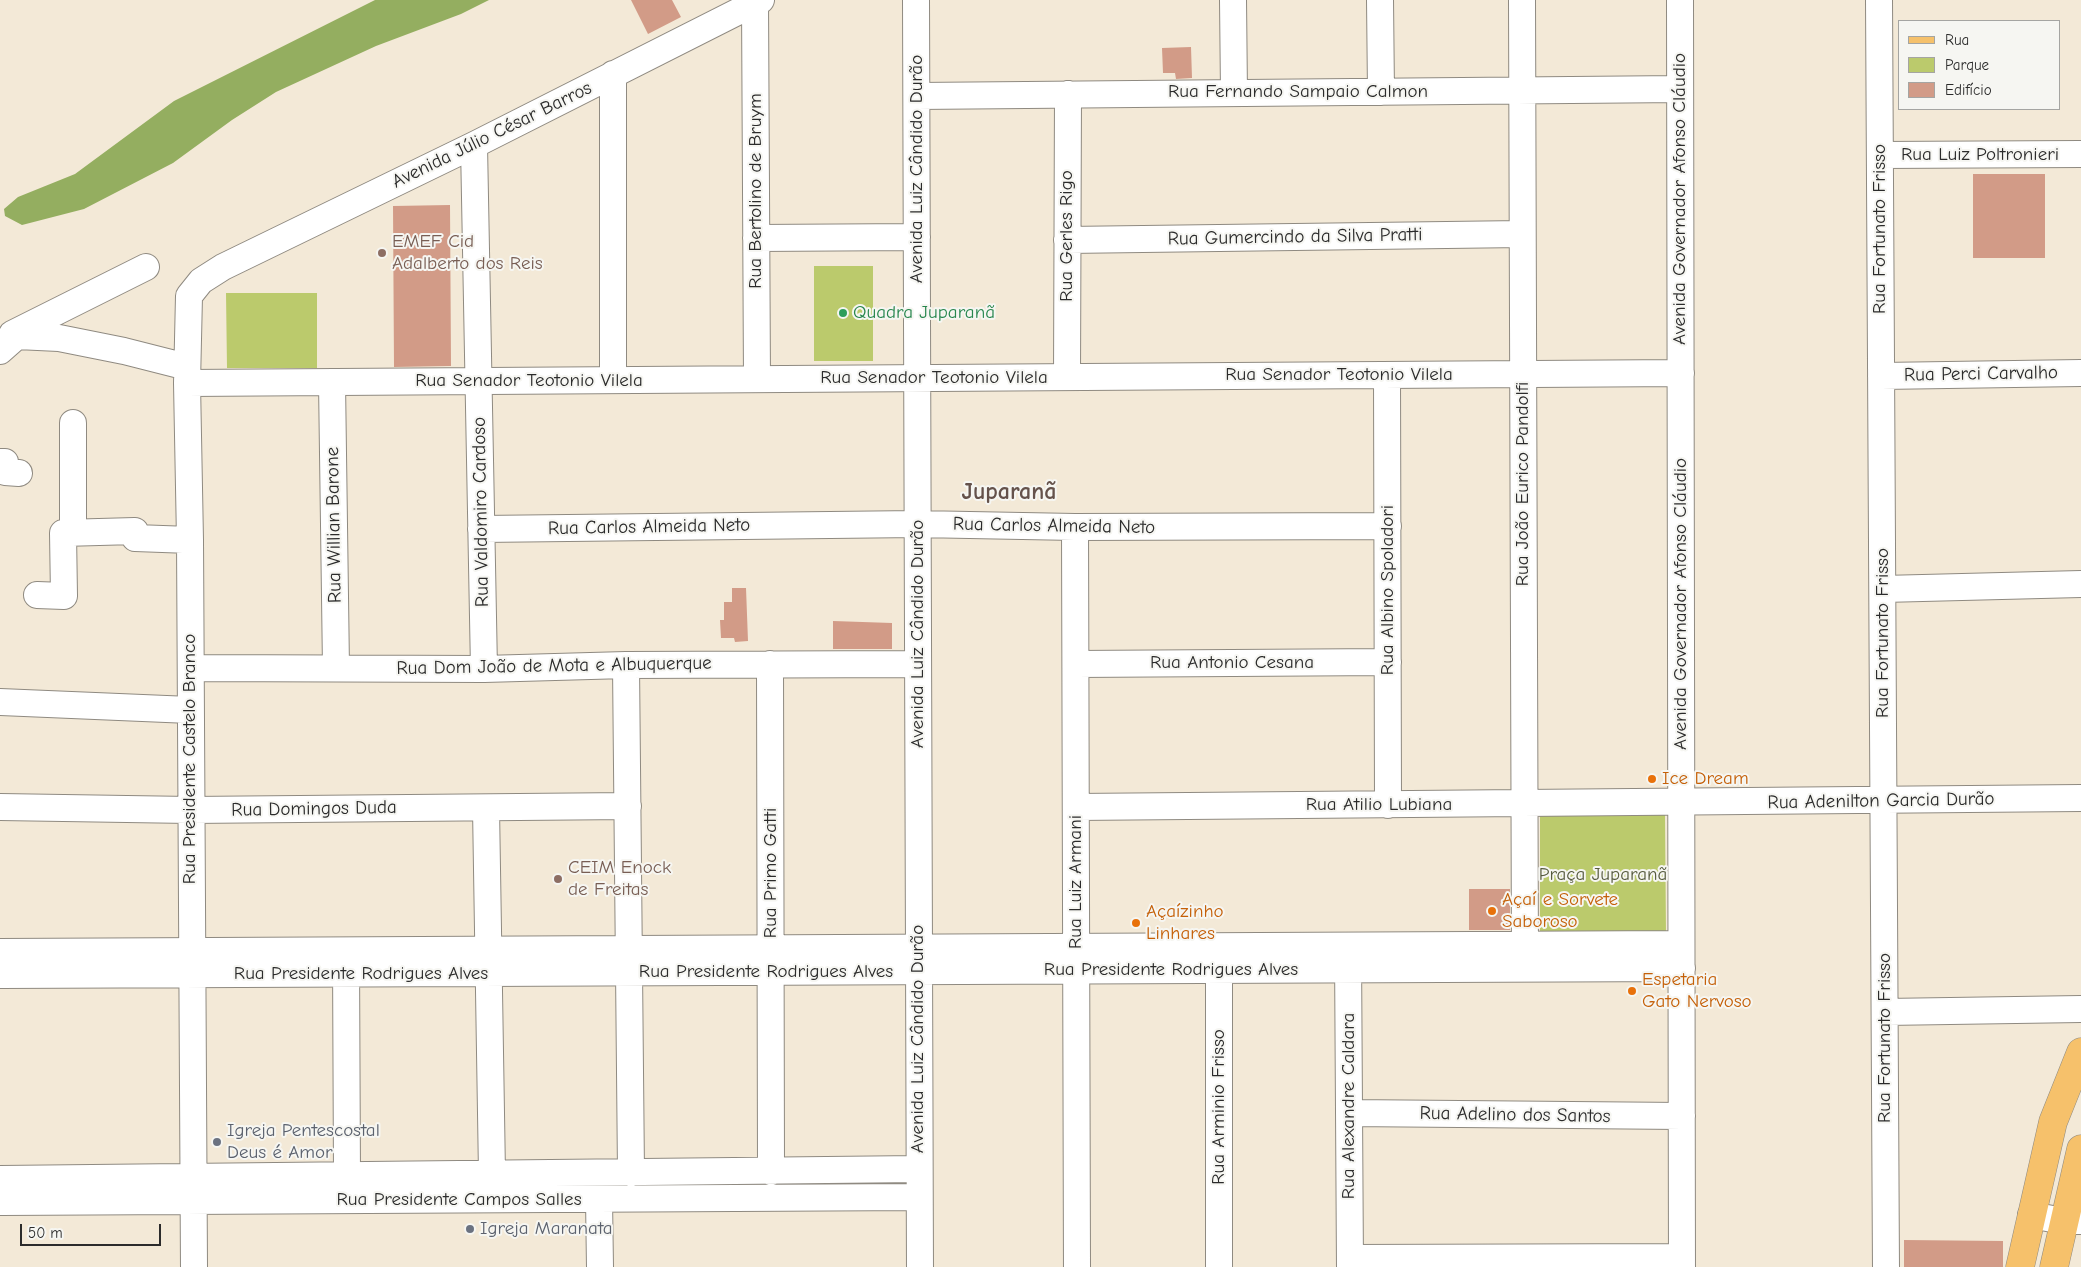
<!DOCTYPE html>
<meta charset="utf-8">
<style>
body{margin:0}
#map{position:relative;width:2081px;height:1267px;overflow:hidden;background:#f3e9d7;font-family:"Comic Neue",sans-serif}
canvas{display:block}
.legend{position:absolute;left:1898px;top:20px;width:162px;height:90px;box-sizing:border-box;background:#f6f6f2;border:1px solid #a5a5a2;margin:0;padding:6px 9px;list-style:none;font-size:15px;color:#2b2b2b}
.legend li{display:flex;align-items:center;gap:10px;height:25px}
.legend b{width:25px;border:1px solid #a5a5a2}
.scale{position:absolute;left:20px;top:1224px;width:141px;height:22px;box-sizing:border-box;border:2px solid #2b2b2b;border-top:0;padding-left:6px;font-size:15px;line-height:18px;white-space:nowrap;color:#2b2b2b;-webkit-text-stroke:4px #f6f6f2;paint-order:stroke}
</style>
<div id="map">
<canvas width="2081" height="1267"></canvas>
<ul class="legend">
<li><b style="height:6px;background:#f6c16b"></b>Rua</li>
<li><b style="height:14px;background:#bbca6c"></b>Parque</li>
<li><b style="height:14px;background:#d29b87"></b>Edifício</li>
</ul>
<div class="scale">50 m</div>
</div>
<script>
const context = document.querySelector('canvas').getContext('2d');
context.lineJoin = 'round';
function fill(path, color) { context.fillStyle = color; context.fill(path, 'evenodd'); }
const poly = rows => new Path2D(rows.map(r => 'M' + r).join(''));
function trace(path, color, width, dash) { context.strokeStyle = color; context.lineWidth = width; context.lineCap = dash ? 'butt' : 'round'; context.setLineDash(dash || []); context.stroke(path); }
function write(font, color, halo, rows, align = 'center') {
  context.font = font + ' "Comic Neue",sans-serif'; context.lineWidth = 4; context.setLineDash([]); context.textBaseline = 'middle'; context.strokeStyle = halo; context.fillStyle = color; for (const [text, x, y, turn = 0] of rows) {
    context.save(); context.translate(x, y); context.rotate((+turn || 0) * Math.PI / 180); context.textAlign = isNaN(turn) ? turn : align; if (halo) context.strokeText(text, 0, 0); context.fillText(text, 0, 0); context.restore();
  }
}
fill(poly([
 [814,266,873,266,873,361,814,361],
 [226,293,317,293,317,368,227,368],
 [1540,815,1665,815,1666,934,1540,934]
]), '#bbca6c');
fill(poly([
 [375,0,489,0,461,14,376,46,276,92,232,120,173,163,84,209,22,225,5,216,4,209,18,197,75,174,174,101]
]), '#94ae60');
fill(poly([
 [631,0,672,0,681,17,648,34],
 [1191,47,1192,78,1176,79,1175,73,1163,73,1162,48],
 [1973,174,2045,174,2045,258,1973,258],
 [450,205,451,366,394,367,393,206],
 [732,588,746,588,748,641,735,642,734,638,721,638,720,620,724,620,724,602,732,602],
 [833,621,892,623,892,649,833,649],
 [1469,889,1510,889,1510,930,1469,930],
 [1904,1240,2003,1241,2003,1267,1904,1267]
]), '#d29b87');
const minor = poly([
 [916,0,920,1267],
 [1233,0,1234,93],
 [1380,0,1381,92],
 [1522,0,1525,962],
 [1680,0,1682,1267],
 [1879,0,1886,1267],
 [755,2,757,379],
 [613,74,613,380],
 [917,96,1680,89],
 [474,145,484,669],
 [1880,155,2081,154],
 [756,238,917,237],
 [1067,240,1522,234],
 [12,334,146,267],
 [0,351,17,336,59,338,124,351,187,367],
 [1387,375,1388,805],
 [1881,376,2081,373],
 [1067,377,1068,94],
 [332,382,336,668],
 [187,383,1681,373],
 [0,462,5,462,5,472,19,473],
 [1075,527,1077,1267],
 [481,529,917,524,1075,527,1388,526],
 [63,533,135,531,135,538,190,540],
 [1883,589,2081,584],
 [37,595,64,596,63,533,73,533,73,423],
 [770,664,771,1172],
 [1076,664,1388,662],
 [626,665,631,1173],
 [191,668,484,669,626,665,918,664],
 [0,702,190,710],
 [0,807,190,810,628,806],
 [1076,807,2081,798],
 [486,808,492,1174],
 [0,952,1681,944],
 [1219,952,1219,1267],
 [1348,952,1350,1267],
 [346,957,347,1176],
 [0,975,1682,968],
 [1885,1012,2081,1009],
 [1349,1113,1682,1116],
 [0,1179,918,1169],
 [599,1199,600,1267],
 [0,1202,919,1197],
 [2031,1215,2063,1221,2081,1221],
 [1350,1258,1682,1257],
 [194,1267,190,540,187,383,189,296,201,281,223,267,474,145,761,0]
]);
const major = poly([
 [2020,1267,2053,1122,2081,1052],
 [2054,1267,2081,1149]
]);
trace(minor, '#8f8a81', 28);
trace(major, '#8f8a81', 29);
trace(minor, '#fff', 26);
trace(major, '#f6c16b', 28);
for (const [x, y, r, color] of [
 [382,253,5,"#8d6e63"],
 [843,313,5,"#2e9e5b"],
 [1652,779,5,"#e8710a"],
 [558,879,5,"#8d6e63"],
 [1492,911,5,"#e8710a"],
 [1136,923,5,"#e8710a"],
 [1632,991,5,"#e8710a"],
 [217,1142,5,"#6b7280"],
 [470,1229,5,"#6b7280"]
]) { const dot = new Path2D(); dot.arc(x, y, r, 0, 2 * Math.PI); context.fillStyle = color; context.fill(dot); trace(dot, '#f6f6f2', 2); }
write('19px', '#2b2b2b', '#f6f6f2', [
 ["Rua Fernando Sampaio Calmon",1298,92],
 ["Avenida Júlio César Barros",492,135,-26],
 ["Rua Luiz Poltronieri",1980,155],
 ["Avenida Luiz Cândido Durão",917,169,-90],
 ["Rua Bertolino de Bruym",756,191,-90],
 ["Avenida Governador Afonso Cláudio",1680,199,-90],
 ["Rua Fortunato Frisso",1880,229,-90],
 ["Rua Gerles Rigo",1067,236,-90],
 ["Rua Gumercindo da Silva Pratti",1295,237,-1],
 ["Rua Perci Carvalho",1981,374,-1],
 ["Rua Senador Teotonio Vilela",1339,375],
 ["Rua Senador Teotonio Vilela",934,378],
 ["Rua Senador Teotonio Vilela",529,381],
 ["Rua João Eurico Pandolfi",1523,484,-90],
 ["Rua Valdomiro Cardoso",481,512,-91],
 ["Rua Willian Barone",334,525,-91],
 ["Rua Carlos Almeida Neto",1054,526,1],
 ["Rua Carlos Almeida Neto",649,527,-1],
 ["Rua Albino Spoladori",1388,590,-90],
 ["Avenida Governador Afonso Cláudio",1681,604,-90],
 ["Rua Fortunato Frisso",1883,633,-90],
 ["Avenida Luiz Cândido Durão",918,634,-90],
 ["Rua Antonio Cesana",1232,663],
 ["Rua Dom João de Mota e Albuquerque",554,666,-1],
 ["Rua Presidente Castelo Branco",190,759,-90],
 ["Rua Adenilton Garcia Durão",1881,801,-1],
 ["Rua Atilio Lubiana",1379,805],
 ["Rua Domingos Duda",314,809,-1],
 ["Rua Primo Gatti",771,873,-90],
 ["Rua Luiz Armani",1076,882,-90],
 ["Rua Presidente Rodrigues Alves",1171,970],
 ["Rua Presidente Rodrigues Alves",766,972],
 ["Rua Presidente Rodrigues Alves",361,974],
 ["Rua Fortunato Frisso",1885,1038,-90],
 ["Avenida Luiz Cândido Durão",918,1039,-90],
 ["Rua Alexandre Caldara",1349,1106,-90],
 ["Rua Arminio Frisso",1219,1107,-90],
 ["Rua Adelino dos Santos",1515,1115,1],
 ["Rua Presidente Campos Salles",459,1200]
]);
write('19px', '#785e54', '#f6f6f2', [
 ["EMEF Cid",392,242],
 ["Adalberto dos Reis",392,264],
 ["CEIM Enock",568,868],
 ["de Freitas",568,890]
], 'left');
write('19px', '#27864d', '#f6f6f2', [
 ["Quadra Juparanã",853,313]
], 'left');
write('19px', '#c56008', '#f6f6f2', [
 ["Ice Dream",1662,779],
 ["Açaí e Sorvete",1502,900],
 ["Saboroso",1502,922],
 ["Açaízinho",1146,912],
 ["Linhares",1146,934],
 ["Espetaria",1642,980],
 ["Gato Nervoso",1642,1002]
], 'left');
write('19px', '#565b3e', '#f6f6f2', [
 ["Praça Juparanã",1603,875]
]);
write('19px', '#5b616d', '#f6f6f2', [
 ["Igreja Pentescostal",227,1131],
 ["Deus é Amor",227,1153],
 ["Igreja Maranata",480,1229]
], 'left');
write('bold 24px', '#65524b', '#f6f6f2', [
 ["Juparanã",1009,492]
]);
</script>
